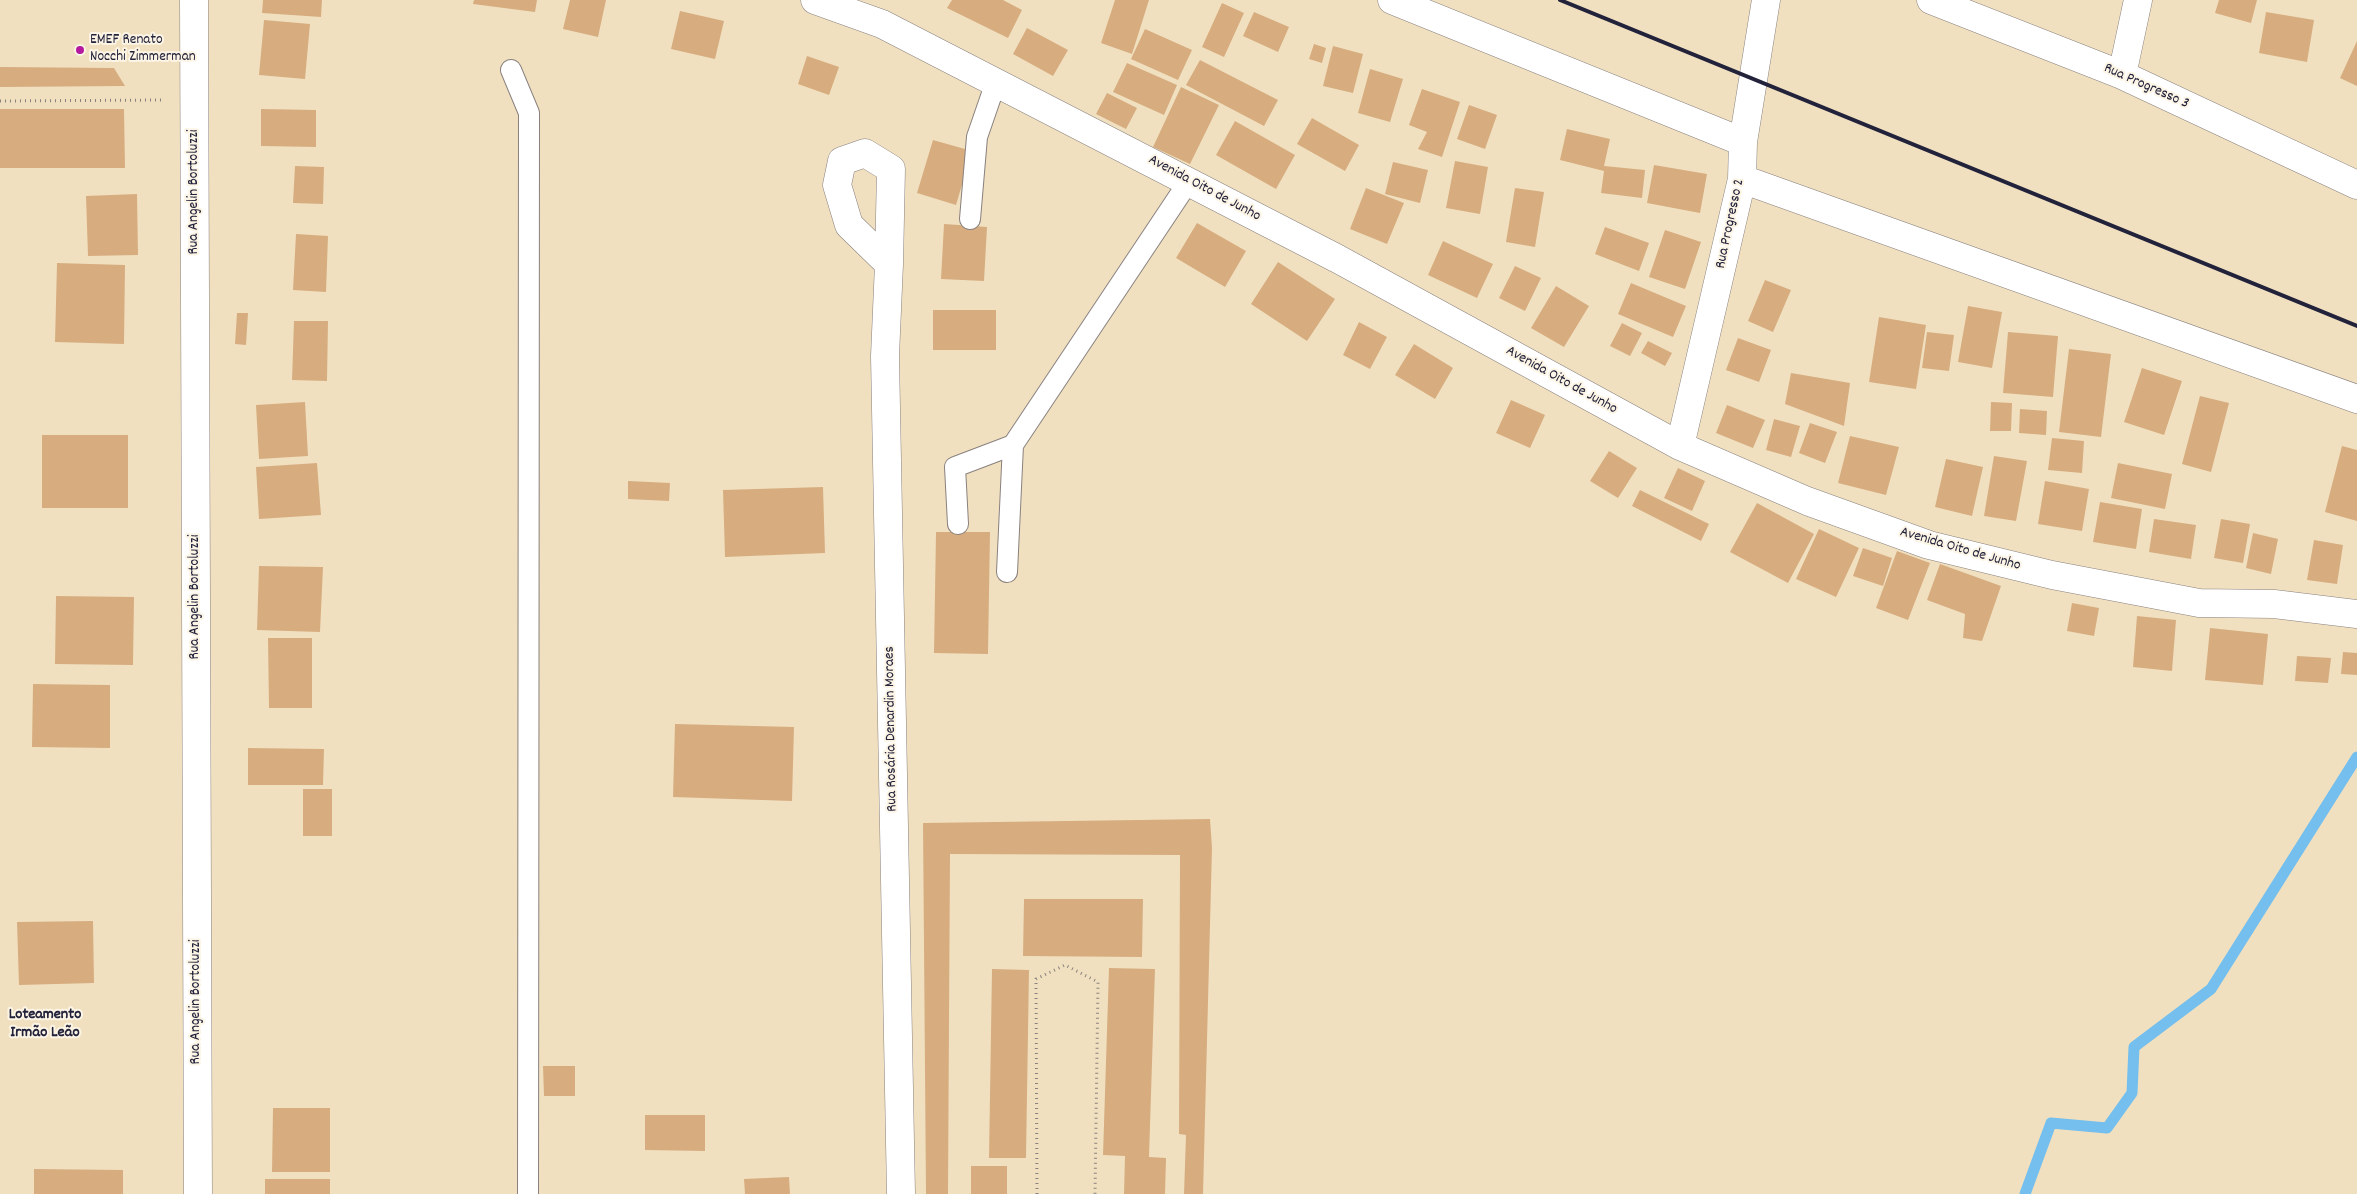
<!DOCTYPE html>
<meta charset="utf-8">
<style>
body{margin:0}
canvas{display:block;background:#f0e0c0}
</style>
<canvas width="2357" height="1194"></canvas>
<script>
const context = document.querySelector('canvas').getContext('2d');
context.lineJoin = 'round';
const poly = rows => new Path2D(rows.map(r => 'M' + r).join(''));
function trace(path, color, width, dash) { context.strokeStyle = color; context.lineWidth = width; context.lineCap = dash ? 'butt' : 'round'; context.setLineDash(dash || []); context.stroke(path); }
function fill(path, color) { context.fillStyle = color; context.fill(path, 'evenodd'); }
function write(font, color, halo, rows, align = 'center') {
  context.font = font + ' Dekko,sans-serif'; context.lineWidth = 4; context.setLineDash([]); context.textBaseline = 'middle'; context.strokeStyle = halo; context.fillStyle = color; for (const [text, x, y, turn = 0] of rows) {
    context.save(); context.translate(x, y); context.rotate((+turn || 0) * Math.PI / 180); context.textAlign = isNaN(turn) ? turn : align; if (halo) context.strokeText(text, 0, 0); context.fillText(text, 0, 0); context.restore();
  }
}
trace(poly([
 [2025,1194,2051,1123,2107,1128,2132,1093,2134,1047,2211,989,2357,757]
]), '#74bfed', 11);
fill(poly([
 [263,0,322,0,321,17,262,13],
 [474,0,537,0,535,12,473,4],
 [570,0,606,0,598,37,563,29],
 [952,0,1003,0,1022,10,1008,38,947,8],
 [1115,0,1149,0,1132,54,1101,43],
 [2219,0,2257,0,2251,23,2215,13],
 [1222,3,1244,13,1224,57,1202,47],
 [680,11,724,21,715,59,671,49],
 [1254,12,1289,27,1278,52,1243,36],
 [2266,12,2314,20,2307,62,2259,53],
 [264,20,310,24,305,79,259,75],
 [1027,28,1068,50,1053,76,1013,54],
 [1145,29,1192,50,1178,80,1131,59],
 [2357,41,2357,86,2340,78],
 [1314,44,1326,48,1322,63,1309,59],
 [1333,46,1363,54,1353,93,1323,86],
 [807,56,839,67,829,95,798,84],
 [1200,60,1278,100,1264,126,1186,85],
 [1127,63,1177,85,1164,115,1113,92],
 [0,67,114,68,125,86,0,87],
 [1370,69,1403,79,1390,122,1358,113],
 [1181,87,1219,105,1190,164,1153,147],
 [1422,89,1460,102,1442,157,1418,149,1427,132,1409,125],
 [1107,93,1137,108,1126,129,1096,114],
 [1469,105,1497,115,1485,149,1457,139],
 [0,109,124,109,125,168,0,168],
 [261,109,316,110,316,147,261,146],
 [1312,118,1359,145,1345,171,1297,144],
 [1235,121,1295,155,1276,189,1216,155],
 [1567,129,1610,139,1604,166,1645,170,1642,198,1601,193,1604,171,1560,160],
 [933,140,972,151,956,205,917,193],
 [1455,161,1488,167,1480,214,1446,208],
 [1393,162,1428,170,1420,203,1385,194],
 [1654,165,1707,174,1700,213,1647,203],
 [295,166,324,167,323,204,293,203],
 [1366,188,1404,203,1387,244,1350,229],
 [1515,188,1544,192,1535,247,1506,242],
 [137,194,138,255,88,256,86,196],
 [1197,223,1246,251,1225,287,1176,258],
 [944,224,987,227,984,281,941,279],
 [1605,227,1649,243,1639,271,1595,254],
 [1665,230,1701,242,1685,289,1649,277],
 [296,234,328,236,326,292,293,290],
 [1443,241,1493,264,1477,298,1428,275],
 [1278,262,1335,299,1307,341,1251,304],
 [57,263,125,265,124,344,55,342],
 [1515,266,1541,278,1525,311,1499,298],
 [1765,280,1791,290,1773,332,1748,321],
 [1631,283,1686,306,1673,337,1618,314],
 [1556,286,1589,306,1564,347,1531,328],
 [1968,306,2002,312,1992,368,1958,362],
 [933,310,996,310,996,350,933,350],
 [237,313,248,313,246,345,235,344],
 [1879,317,1926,325,1916,389,1869,382],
 [294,321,328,321,327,381,292,380],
 [1359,322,1387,337,1370,369,1343,355],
 [1622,323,1642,333,1630,356,1610,346],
 [1927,332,1954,335,1949,371,1922,368],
 [2008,332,2058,336,2053,397,2003,393],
 [1738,338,1771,350,1759,382,1726,370],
 [1648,341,1672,353,1665,366,1641,353],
 [1414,344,1453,368,1435,399,1395,375],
 [2069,349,2111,354,2101,437,2059,432],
 [2142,368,2182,381,2164,435,2124,422],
 [1791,373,1850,383,1844,426,1785,404],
 [2200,396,2229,403,2211,472,2182,464],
 [1511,400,1545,415,1530,448,1496,433],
 [305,402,308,456,259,459,256,405],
 [1991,402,2012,403,2011,431,1990,431],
 [1727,405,1765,420,1753,448,1716,433],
 [2020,409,2047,411,2046,435,2019,433],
 [1774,419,1800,426,1791,457,1766,450],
 [1810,423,1837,432,1825,463,1799,453],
 [42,435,128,435,128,508,42,508],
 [1850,436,1899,447,1886,495,1838,483],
 [2052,438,2084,441,2082,473,2048,470],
 [2342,446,2357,450,2357,521,2325,512],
 [1609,451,1637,468,1618,498,1590,481],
 [1994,456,2027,461,2016,521,1984,516],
 [1946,459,1983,467,1972,516,1935,507],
 [317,463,321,515,259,519,256,467],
 [2118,463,2172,474,2165,509,2111,498],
 [1678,468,1705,481,1692,511,1664,498],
 [628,481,670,483,669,501,628,499],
 [2045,481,2089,489,2082,531,2038,524],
 [823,487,825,553,725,557,723,490],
 [1640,490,1709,524,1701,541,1632,506],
 [2100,502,2142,509,2136,549,2093,542],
 [1757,503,1814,534,1788,583,1730,552],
 [2154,519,2196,525,2191,559,2149,552],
 [2221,519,2250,524,2243,563,2214,558],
 [1819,529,1859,548,1836,597,1796,579],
 [936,532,990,532,988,654,934,653],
 [2253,533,2278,539,2271,574,2246,568],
 [2314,540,2343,545,2337,584,2307,580],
 [1863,548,1892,558,1883,586,1853,576],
 [1897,551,1930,563,1908,620,1876,608],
 [1940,564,2001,586,1982,641,1963,638,1965,614,1927,600],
 [259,566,323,567,320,632,257,630],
 [56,596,134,597,133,665,55,664],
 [2072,603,2099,608,2094,636,2067,631],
 [2137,616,2176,620,2172,671,2133,667],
 [2210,628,2268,634,2263,685,2205,680],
 [268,638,312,638,312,708,269,708],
 [2343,652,2357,653,2357,675,2341,674],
 [2297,656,2331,658,2328,683,2295,681],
 [33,684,110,685,110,748,32,747],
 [675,724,794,727,792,801,673,797],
 [248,748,324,749,323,785,248,785],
 [303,789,332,789,332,836,303,836],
 [1210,819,1212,848,1203,1194,1184,1194,1186,1135,1179,1134,1180,855,950,854,948,1194,926,1194,923,823],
 [1024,899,1143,899,1142,957,1023,956],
 [93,921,94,983,19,985,17,922],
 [1109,968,1155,969,1149,1157,1166,1158,1165,1194,1124,1194,1125,1156,1103,1155],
 [992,969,1029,970,1026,1158,989,1158],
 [543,1066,575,1066,575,1096,544,1096],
 [273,1108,330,1108,330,1172,272,1172],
 [645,1115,705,1115,705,1151,645,1150],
 [971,1166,1007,1166,1007,1194,971,1194],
 [34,1169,123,1170,123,1194,34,1194],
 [789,1177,790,1194,745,1194,744,1179],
 [265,1179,330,1179,330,1194,265,1194]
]), '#d7ad7f');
const service = poly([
 [511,70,529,113,528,1194],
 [970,219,977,137,996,82],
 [958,524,955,467,1013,445,1189,181],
 [1007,572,1013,445]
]);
const minor = poly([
 [194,0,198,1194],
 [815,0,882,24,1338,259,1680,446,1807,501,1929,545,2052,575,2199,603,2274,604,2357,614],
 [1392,0,1743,142],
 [1931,0,2122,75,2357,185],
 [2122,75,2138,0],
 [1742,179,2357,399],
 [889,264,849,225,837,185,842,161,865,153,891,169,889,264,885,356,901,1194],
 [1680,446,1742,179,1743,142,1766,0]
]);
trace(service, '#89817e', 22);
trace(minor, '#89817e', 29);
trace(poly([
 [0,101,162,100],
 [1037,1194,1036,979,1065,965,1098,982,1095,1194]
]), '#89817e', 3, [1, 4]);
trace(service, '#fff', 20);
trace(minor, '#fff', 28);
trace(poly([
 [1560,0,2357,326]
]), '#22223b', 4);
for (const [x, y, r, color] of [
 [80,50,5,"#b5179e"]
]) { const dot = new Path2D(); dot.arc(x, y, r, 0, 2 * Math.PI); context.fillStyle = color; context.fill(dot); trace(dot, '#fcf5e5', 2); }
write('15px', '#22223b', '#fcf5e5', [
 ["EMEF Renato",90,41],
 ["Nocchi Zimmerman",90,58]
], 'left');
write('15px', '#22223b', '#fcf5e5', [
 ["Rua Progresso 3",2146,87,24],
 ["Avenida Oito de Junho",1204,189,28],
 ["Rua Angelin Bortoluzzi",195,192,-90],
 ["Rua Progresso 2",1731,224,-78],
 ["Avenida Oito de Junho",1561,381,29],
 ["Avenida Oito de Junho",1960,550,16],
 ["Rua Angelin Bortoluzzi",196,597,-90],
 ["Rua Rosária Denardin Moraes",892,729,-91],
 ["Rua Angelin Bortoluzzi",197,1002,-90]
]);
write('bold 16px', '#22223b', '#fcf5e5', [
 ["Loteamento",45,1016],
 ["Irmão Leão",45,1034]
]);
</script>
